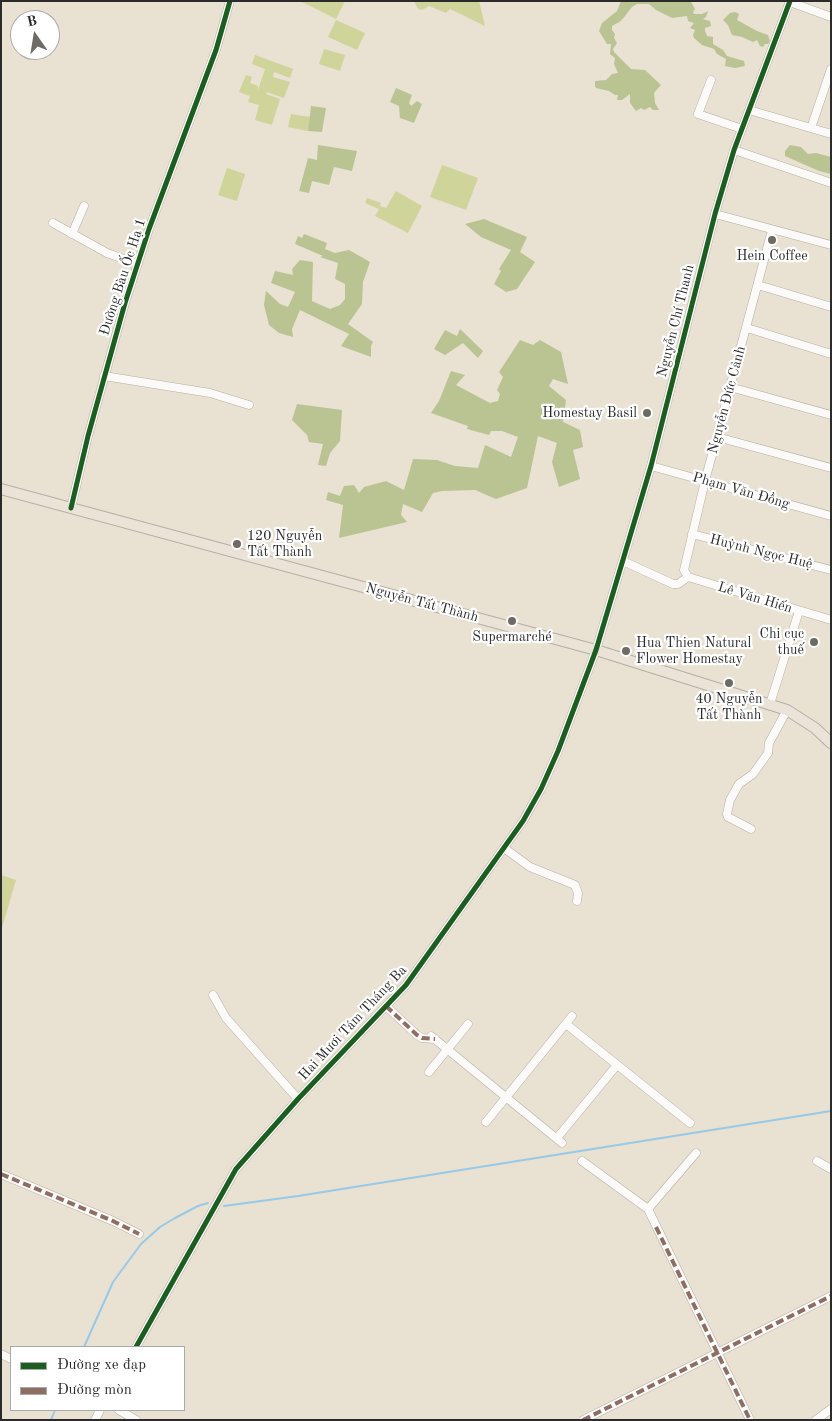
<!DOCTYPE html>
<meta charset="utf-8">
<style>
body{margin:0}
#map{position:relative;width:832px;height:1421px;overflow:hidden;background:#e9e1d2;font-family:"Old Standard TT",serif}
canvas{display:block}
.frame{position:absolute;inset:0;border:2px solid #2b2b2b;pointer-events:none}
.legend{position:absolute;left:10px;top:1346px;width:175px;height:65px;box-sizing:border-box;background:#fff;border:1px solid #aaa;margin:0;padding:6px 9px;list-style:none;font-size:15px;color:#2b2b2b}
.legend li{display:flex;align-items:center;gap:10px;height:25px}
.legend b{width:25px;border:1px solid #aaa}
.north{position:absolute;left:10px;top:10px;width:50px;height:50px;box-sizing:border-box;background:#fff;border:1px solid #aaa;border-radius:50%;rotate:347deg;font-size:14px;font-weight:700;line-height:20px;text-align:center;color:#2b2b2b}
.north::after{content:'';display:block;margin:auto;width:18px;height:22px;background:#6e6b65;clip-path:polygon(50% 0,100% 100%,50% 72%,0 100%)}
</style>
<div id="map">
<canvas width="832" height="1421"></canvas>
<div class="frame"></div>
<ul class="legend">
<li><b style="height:6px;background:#1b5e20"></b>Đường xe đạp</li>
<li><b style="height:6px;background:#8d6e63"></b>Đường mòn</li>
</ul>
<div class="north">B</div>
</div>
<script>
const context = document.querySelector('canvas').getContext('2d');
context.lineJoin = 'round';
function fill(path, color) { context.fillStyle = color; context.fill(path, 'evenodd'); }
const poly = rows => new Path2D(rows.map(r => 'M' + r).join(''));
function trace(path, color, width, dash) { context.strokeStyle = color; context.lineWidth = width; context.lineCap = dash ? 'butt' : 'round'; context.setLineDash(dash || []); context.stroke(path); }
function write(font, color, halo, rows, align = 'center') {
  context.font = font + ' "Old Standard TT",serif'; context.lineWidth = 4.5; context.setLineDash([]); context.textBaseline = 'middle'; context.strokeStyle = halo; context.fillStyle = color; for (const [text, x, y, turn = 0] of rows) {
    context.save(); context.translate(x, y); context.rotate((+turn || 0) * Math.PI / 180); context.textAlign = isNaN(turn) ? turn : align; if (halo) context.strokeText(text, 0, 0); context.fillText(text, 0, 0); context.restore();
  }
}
fill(poly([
 [300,1,345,1,336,19],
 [414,1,479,1,485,26,450,9,446,13,429,6,422,10,418,9],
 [336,20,365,33,357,50,328,37],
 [324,49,345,55,340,71,319,64],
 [255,55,293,69,290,78,274,72,273,77,290,82,284,98,267,92,266,94,280,99,272,125,255,120,259,105,248,102,250,96,239,92,246,75,252,77,250,83,258,86,258,90,265,69,252,64],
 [291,114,310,117,308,131,288,127],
 [442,165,478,178,466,210,430,197],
 [227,168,245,174,237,201,218,195],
 [396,191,422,206,408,233,375,216,379,209,365,203,367,198,381,203,380,206,386,208],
 [1,875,16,880,1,931]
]), '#cfd49a');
fill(poly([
 [621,1,691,2,695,9,693,12,694,14,702,14,708,11,706,17,703,19,710,21,711,26,705,28,705,31,707,36,713,37,713,44,723,50,727,56,744,61,745,66,735,68,725,66,726,59,717,54,714,49,702,45,694,38,693,35,695,30,690,28,694,23,688,21,687,16,672,18,656,10,649,4,637,4,632,7,621,21,612,26,612,30,615,34,614,38,617,43,613,49,614,52,631,69,645,70,661,85,654,93,655,103,659,110,653,110,650,107,644,110,641,108,636,111,630,103,630,94,622,100,617,100,618,95,615,95,609,91,596,88,595,86,595,81,606,80,612,74,618,73,614,64,615,58,610,54,611,44,607,44,599,31,602,23,617,11],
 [735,12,739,14,737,20,757,31,768,35,770,41,768,44,765,44,763,47,760,46,757,40,753,42,742,37,732,35,728,25,723,20,730,13],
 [396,88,412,95,409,103,411,106,417,101,422,104,414,123,400,118,399,106,390,102],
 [311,106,326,108,322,132,308,131],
 [318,145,357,151,352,171,334,167,329,185,312,181,309,193,299,191,308,158,317,160],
 [790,145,801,147,808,154,816,153,831,157,831,174,819,171,785,156,785,151],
 [484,219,527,237,520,252,535,262,517,289,506,292,494,284,501,271,499,269,511,250,481,237,465,224],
 [304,234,327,243,325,249,335,253,349,250,370,262,363,282,362,304,348,324,373,342,371,346,371,357,341,346,349,334,300,310,292,329,293,337,279,333,269,325,264,305,266,291,280,304,288,307,295,292,271,283,275,271,293,275,292,269,300,260,313,262,312,301,330,309,340,305,345,299,345,284,335,279,338,263,320,257,323,256,295,244,298,236,302,238],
 [460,329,483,351,478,358,463,343,445,355,434,349,445,330,457,336],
 [520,340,533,345,540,340,561,352,568,384,553,379,549,386,566,400,563,422,580,430,583,447,573,450,580,479,559,487,552,462,557,443,538,436,527,488,496,499,475,490,442,491,433,493,422,512,403,504,401,515,407,522,339,538,343,505,326,500,328,492,340,496,344,486,354,485,359,493,364,487,386,481,404,490,413,459,437,460,455,466,478,468,485,445,511,457,518,437,502,431,491,431,489,435,467,429,468,426,431,413,439,401,451,371,465,375,456,385,490,403,498,401,500,394,497,390,503,377,499,372],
 [297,404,342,410,340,441,330,453,326,466,318,465,323,444,309,442,307,435,292,420]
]), '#bac493');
trace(poly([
 [224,1206,298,1196,831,1111],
 [84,1347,113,1282,141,1244,160,1227,175,1218,198,1206,208,1203],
 [51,1420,55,1410]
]), '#98c9e6', 2);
const minor = poly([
 [790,2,831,17],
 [711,80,698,114,742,129],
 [749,110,831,134],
 [811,128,831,69],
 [734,150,831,183],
 [715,214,831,245],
 [53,223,107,253,138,264],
 [772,230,705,481,684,570,688,577,831,620],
 [72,234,84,206],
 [758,285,831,307],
 [747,328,831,354],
 [104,376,210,393,249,405],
 [730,387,831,415],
 [717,437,831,468],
 [651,466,831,516],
 [71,508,88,436,125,303,149,229,216,50,230,1],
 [692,534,831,570],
 [623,561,673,584,678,584,688,577],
 [770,704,799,611],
 [751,829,728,817,727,814,730,800,739,784,753,774,768,753,769,743,787,710],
 [504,848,530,867,575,885,578,893,577,901],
 [213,995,226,1018,298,1099],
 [386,1006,417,1035,422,1038,435,1039],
 [566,1024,690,1123],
 [431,1036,562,1143],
 [429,1072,468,1024],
 [486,1122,572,1016],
 [557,1138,617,1065],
 [582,1161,648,1209,750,1420],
 [817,1161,831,1169],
 [1,1174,113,1221,139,1234],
 [648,1209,696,1153],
 [136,1347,236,1169,298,1099,406,985,523,821,541,789,558,751,596,650,651,466,715,214,734,150,790,1],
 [1,1354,11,1359],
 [119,1410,136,1420],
 [95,1420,100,1410],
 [583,1420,831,1296],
 [816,1420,831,1409]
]);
const major = poly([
 [1,489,596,650,787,710,815,728,831,743]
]);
trace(minor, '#b4afa5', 9);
trace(major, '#b4afa5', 12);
trace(minor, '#fcfaf8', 8);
trace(major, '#ebe3d7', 10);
trace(poly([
 [386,1006,417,1035,422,1038,435,1039],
 [1,1174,113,1221,139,1234],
 [656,1227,750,1420],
 [583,1420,831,1296]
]), '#8d6e63', 4, [8, 4]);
trace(poly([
 [71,508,88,436,125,303,149,229,216,50,230,1],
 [136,1347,236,1169,298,1099,406,985,523,821,541,789,558,751,596,650,651,466,715,214,734,150,790,1]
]), '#1b5e20', 5);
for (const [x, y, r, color] of [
 [772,240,5,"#6e6b65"],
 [647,413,5,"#6e6b65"],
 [237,544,5,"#6e6b65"],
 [512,621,5,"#6e6b65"],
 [814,642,5,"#6e6b65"],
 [626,651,5,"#6e6b65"],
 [729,683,5,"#6e6b65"]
]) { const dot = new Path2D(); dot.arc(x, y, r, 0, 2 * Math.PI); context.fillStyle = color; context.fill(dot); trace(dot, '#fff', 2); }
write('14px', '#2b2b2b', '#fff', [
 ["Hein Coffee",772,256],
 ["Homestay Basil",637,413,"right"],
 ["120 Nguyễn",247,536,"left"],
 ["Tất Thành",247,552,"left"],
 ["Chi cục",804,634,"right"],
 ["thuế",804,650,"right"],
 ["Supermarché",512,637],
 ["Hua Thien Natural",636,643,"left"],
 ["Flower Homestay",636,659,"left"],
 ["40 Nguyễn",729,699],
 ["Tất Thành",729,715]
]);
write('14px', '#2b2b2b', '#fff', [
 ["Đường Bàu Ốc Hạ 1",123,277,-72],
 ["Nguyễn Chí Thanh",676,321,-76],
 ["Nguyễn Đức Cảnh",727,400,-75],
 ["Phạm Văn Đồng",741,491,16],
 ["Huỳnh Ngọc Huệ",761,552,14],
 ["Lê Văn Hiến",755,598,17],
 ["Nguyễn Tất Thành",422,603,15],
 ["Hai Mươi Tám Tháng Ba",353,1023,-47]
]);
</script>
